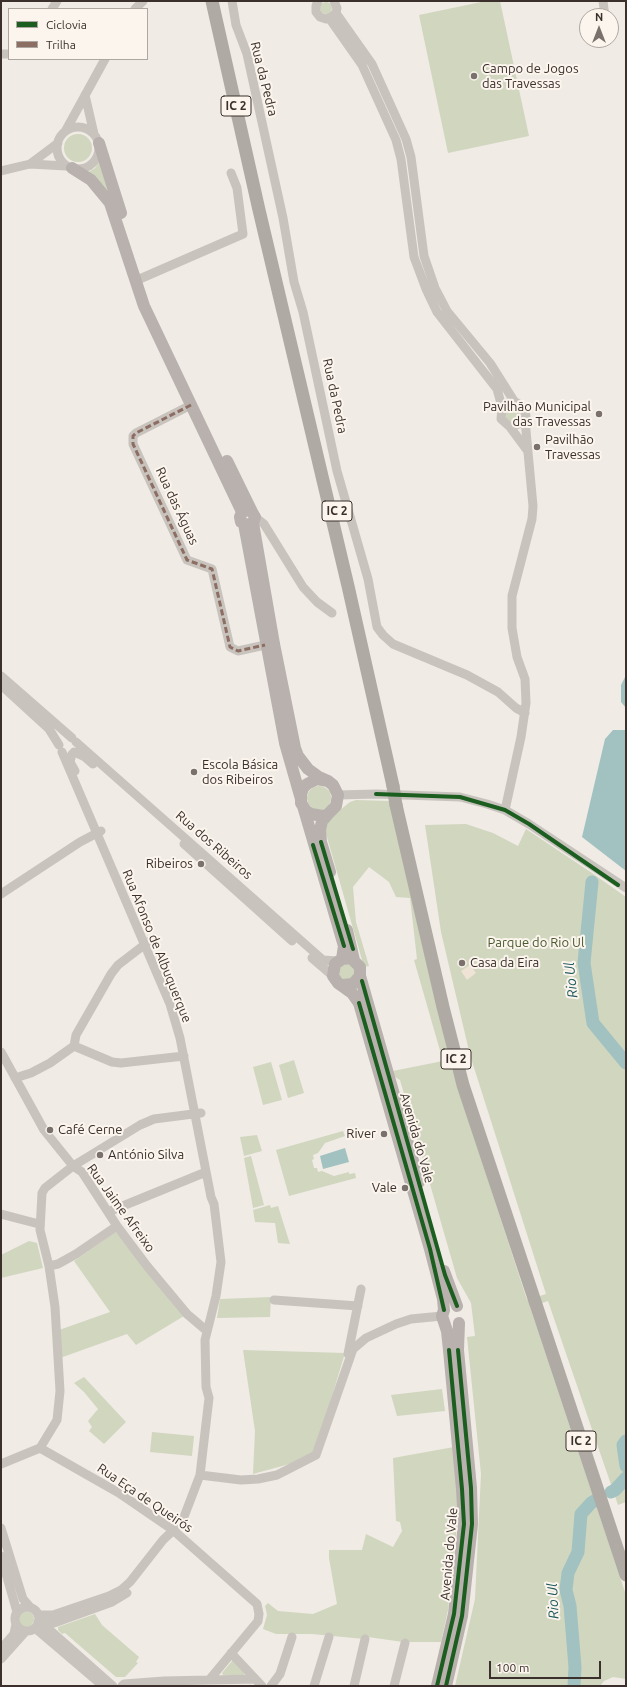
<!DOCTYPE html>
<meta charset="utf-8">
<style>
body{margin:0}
#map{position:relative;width:627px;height:1687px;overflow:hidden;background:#f0ebe5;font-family:Ubuntu,sans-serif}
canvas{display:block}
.frame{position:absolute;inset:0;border:2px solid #3b302b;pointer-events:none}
.legend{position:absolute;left:8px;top:8px;width:140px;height:52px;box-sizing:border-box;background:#fbf5ee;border:1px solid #aea6a0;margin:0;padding:5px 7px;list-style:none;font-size:12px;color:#3b302b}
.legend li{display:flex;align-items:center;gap:8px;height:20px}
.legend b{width:20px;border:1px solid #aea6a0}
.north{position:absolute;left:579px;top:8px;width:40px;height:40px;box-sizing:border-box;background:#fbf5ee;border:1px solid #aea6a0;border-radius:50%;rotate:0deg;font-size:11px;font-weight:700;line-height:16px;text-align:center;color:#3b302b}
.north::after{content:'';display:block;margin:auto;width:14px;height:18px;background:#7a716c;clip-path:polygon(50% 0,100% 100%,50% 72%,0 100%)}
.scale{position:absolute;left:489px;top:1661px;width:112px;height:18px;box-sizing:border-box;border:2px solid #3b302b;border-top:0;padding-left:5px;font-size:12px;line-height:14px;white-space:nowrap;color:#3b302b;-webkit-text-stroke:3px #fbf5ee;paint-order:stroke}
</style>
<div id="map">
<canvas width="627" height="1687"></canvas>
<div class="frame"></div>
<ul class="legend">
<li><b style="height:5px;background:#1b5e20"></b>Ciclovia</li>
<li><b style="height:5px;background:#8d6e63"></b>Trilha</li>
</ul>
<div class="north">N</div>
<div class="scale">100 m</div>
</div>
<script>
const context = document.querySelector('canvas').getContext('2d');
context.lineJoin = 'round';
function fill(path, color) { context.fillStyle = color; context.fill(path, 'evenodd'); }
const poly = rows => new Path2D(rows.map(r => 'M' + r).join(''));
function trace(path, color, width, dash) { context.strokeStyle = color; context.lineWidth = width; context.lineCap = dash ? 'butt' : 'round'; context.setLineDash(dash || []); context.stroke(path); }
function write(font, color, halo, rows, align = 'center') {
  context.font = font + ' Ubuntu,sans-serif'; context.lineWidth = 4; context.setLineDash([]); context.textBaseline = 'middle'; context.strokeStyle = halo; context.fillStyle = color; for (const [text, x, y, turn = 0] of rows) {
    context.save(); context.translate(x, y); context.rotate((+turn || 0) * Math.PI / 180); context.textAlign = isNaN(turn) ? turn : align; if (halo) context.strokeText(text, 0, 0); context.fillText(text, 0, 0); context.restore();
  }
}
fill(poly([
 [486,1,500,1,529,136,448,153,419,15],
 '320 8a6 6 0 1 1 12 0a6 6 0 1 1-12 0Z',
 '64 148a14 14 0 1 1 28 0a14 14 0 1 1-28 0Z',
 [100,161,113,201,87,173,95,168],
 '505 414a8 8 0 1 1 16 0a8 8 0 1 1-16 0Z',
 '307 798a12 12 0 1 1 24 0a12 12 0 1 1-24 0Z',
 [356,800,390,801,451,1059,449,1060,527,1300,546,1294,470,1055,441,932,425,825,466,824,493,833,518,846,526,829,592,873,626,897,626,1502,618,1505,548,1301,530,1307,626,1595,626,1679,613,1677,604,1681,600,1686,455,1686,475,1599,481,1474,467,1337,475,1336,471,1303,457,1278,400,1080,395,1077,393,1071,443,1061,414,960,417,959,410,898,396,897,389,882,369,867,353,887,356,922,369,966,364,967,325,830,328,822,335,814,350,802],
 '339 972a8 8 0 1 1 16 0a8 8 0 1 1-16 0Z',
 [294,1060,304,1093,288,1098,279,1065],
 [271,1062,282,1100,263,1105,253,1067],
 [343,1131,345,1136,325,1143,318,1153,313,1155,314,1159,312,1160,314,1168,317,1168,318,1172,322,1171,334,1176,349,1172,349,1174,355,1173,356,1178,289,1196,276,1150],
 [257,1135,262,1151,244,1156,240,1137],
 [251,1156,264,1205,253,1208,244,1158],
 [270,1205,271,1208,278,1206,290,1244,278,1243,275,1223,255,1222,253,1210],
 [116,1232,184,1316,136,1345,127,1334,60,1358,59,1330,110,1312,74,1261],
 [29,1241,37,1243,43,1268,1,1278,1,1255],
 [271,1297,270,1317,217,1318,220,1299],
 [243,1350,345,1353,316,1449,304,1460,253,1474,255,1431],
 [84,1377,126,1422,104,1444,89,1431,92,1427,88,1421,98,1409,84,1392,74,1383],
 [442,1389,445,1411,397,1416,391,1395],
 [152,1432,194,1436,192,1456,150,1452],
 [454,1447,457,1490,457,1525,448,1610,441,1642,403,1642,368,1637,364,1639,312,1634,276,1634,263,1629,267,1615,265,1606,268,1603,278,1611,313,1614,337,1604,329,1558,329,1550,362,1550,366,1534,393,1547,402,1531,400,1522,396,1521,393,1458],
 '18 1619a8 8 0 1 1 16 0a8 8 0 1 1-16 0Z',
 [95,1614,102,1625,139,1657,136,1662,138,1663,125,1677,116,1677,65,1633,62,1634,58,1630,58,1627],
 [232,1661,234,1661,244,1673,244,1675,223,1675,222,1673]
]), '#d1d6bf');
fill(poly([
 [470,965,476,973,467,980,461,971]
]), '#eee3d5');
fill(poly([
 [626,675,626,708,621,702,621,685],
 [613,730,626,730,626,871,582,837,605,739],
 [345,1148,349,1162,323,1169,320,1156]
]), '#a1c2c1');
trace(poly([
 [592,882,584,963,593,1023,626,1063],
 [626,1441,623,1445,626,1466],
 [611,1492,615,1490,626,1478],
 [574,1686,575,1667,570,1606,566,1590,568,1573,578,1552,581,1514,591,1503,596,1500]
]), '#a1c2c1', 13);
trace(poly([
 [232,1,236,25,247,54,283,218,294,282,303,312,337,471,368,579,377,627,383,635,393,644,467,675,498,692,516,708,525,713],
 [318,1,316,6,316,12,320,17,326,19,331,17,336,13,337,8,334,1],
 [603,1,605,16],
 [52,9,57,1],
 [135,9,143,1],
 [336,13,372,64,406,139,411,157,424,256,435,288,447,311,490,363,514,401],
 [329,18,362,65,396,140,401,159,414,257,426,289,437,312,497,389,502,407],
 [1,54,9,54],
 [85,95,94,134],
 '57 148a21 21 0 1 1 42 0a21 21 0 1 1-42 0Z',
 [66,130,105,59],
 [30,164,58,143],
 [1,171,30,164,66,166],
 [135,281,243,234,237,188,231,173],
 [191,405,136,433,133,436,133,444,187,560,212,569,230,647,238,651,265,645],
 [510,427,522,423,526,416,524,407,514,401,505,404,502,407,501,419,510,427,527,450],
 [255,517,264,524,303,587,317,602,332,613],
 [1,676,72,738],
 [1,685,49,729,59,745],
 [76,742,323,960,338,961],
 [74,752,85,757,93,764],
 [72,754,70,762,75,771],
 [338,795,376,794,460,797,487,804,505,810,529,824,626,888],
 [505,810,521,737,526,703,525,679,517,657,512,628,512,596,532,519,533,506,525,420],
 [184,844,292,941],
 [1,894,80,842,101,831],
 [312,958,333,976],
 [74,1046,112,1062,121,1063,184,1056],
 [1,1052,44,1130,73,1166,82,1172,117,1226,147,1266,187,1314,207,1331],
 [15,1078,31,1073,50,1063,74,1046,76,1035,111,974,118,965,148,942],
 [108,1212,206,1172],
 [1,1214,39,1224],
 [49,1266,58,1264,76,1254,117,1226],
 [274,1300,358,1306],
 [348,1354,361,1289],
 [40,1448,57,1420,60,1391,55,1307,49,1266,40,1230,42,1193,45,1188,73,1166,140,1125,154,1119,201,1113],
 [40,1448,119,1493,173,1530,257,1604,259,1614,258,1621,209,1680],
 [1,1464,40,1448],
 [200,1475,241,1480,258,1479,277,1475,316,1455,353,1349,366,1338,396,1324,411,1319,442,1316],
 [1,1528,23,1599,30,1607],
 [1,1556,17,1612],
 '15 1619a12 12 0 1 1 24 0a12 12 0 1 1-24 0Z',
 [38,1615,53,1615,109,1596,121,1590,130,1582,163,1540,182,1522,200,1475,209,1398,206,1387,205,1340,216,1296,221,1262,214,1204,211,1197,180,1038,170,1004,62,752],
 [38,1622,50,1624,54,1623,112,1602,127,1593],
 [40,1627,51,1631,113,1686],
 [35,1628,103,1686],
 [1,1649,14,1634,16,1624],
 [231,1653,262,1686],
 [1,1659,26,1631],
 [122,1686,124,1684,164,1681,255,1679],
 [271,1686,280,1674,292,1637],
 [314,1686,329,1637],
 [354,1686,365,1639],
 [394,1686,405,1643]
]), '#c9c3be', 9);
trace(poly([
 [99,143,121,213],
 [72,168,91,180,110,203,144,306,242,512,240,517,241,522,247,525,253,523,255,517,252,512,248,510,242,512],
 [227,461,252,512],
 [253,523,274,644,295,748,298,756,308,769,319,777,328,781,333,785,338,795,336,806,328,814,323,816,311,814,306,811,301,803,301,794,303,788,307,784,317,779,328,781],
 [244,524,285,743,301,799],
 [303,806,344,946,342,959],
 [328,814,322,821,320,830,321,842,330,872],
 [347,930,354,960],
 [360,976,419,1182],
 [342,985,353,984,360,976,360,967,351,958,342,959,335,964,333,976,338,983,352,993,359,1003,430,1249,443,1299,444,1310,442,1316,447,1331,449,1350,462,1489,464,1524,454,1614,437,1686],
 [444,1271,457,1306],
 [446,1686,462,1616,472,1524,471,1488,458,1350,459,1323]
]), '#b8b1ad', 12);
trace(poly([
 [212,1,259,210,348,586,393,786],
 [396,805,443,1007,463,1085,626,1575]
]), '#afaaa4', 13);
trace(poly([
 [393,786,396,805]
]), '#afaaa4', 13);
trace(poly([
 [191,405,136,433,133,436,133,444,187,560,212,569,230,647,238,651,265,645]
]), '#8d6e63', 3, [6, 3]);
trace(poly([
 [376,794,460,797,505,810,529,824,618,885],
 [321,842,353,949],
 [313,845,344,946],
 [362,981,445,1275,457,1306],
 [359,1003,430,1249,444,1310],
 [437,1686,454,1614,464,1524,462,1489,449,1350],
 [446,1686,462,1616,472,1524,471,1488,458,1350]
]), '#1b5e20', 4);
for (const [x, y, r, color] of [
 [474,76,4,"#7a716c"],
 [599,414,4,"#7a716c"],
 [537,447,4,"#7a716c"],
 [194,772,4,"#7a716c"],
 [201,864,4,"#7a716c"],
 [462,963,4,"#7a716c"],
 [50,1130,4,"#7a716c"],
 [384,1134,4,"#7a716c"],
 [100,1155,4,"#7a716c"],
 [405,1188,4,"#7a716c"]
]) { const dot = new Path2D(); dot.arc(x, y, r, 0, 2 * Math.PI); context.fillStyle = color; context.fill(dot); trace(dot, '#fbf5ee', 1.5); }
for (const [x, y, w] of [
 [236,106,30],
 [337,511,30],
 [456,1059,30],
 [581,1441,30]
]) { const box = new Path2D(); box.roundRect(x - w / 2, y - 10, w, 20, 3); context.fillStyle = '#fbf5ee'; context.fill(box); trace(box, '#3b302b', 1); }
write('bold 12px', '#3b302b', null, [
 ["IC 2",236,106],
 ["IC 2",337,511],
 ["IC 2",456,1059],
 ["IC 2",581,1441]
]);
write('13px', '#3b302b', '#fbf5ee', [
 ["Campo de Jogos",482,69],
 ["das Travessas",482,84],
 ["Pavilhão Municipal",591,407,"right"],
 ["das Travessas",591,422,"right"],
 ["Pavilhão",545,440],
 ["Travessas",545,455],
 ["Escola Básica",202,765],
 ["dos Ribeiros",202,780],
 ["Ribeiros",193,864,"right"],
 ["Casa da Eira",470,963],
 ["Café Cerne",58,1130],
 ["River",376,1134,"right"],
 ["António Silva",108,1155],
 ["Vale",397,1188,"right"]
], 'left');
write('13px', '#3b302b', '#fbf5ee', [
 ["Rua da Pedra",264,79,76],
 ["Rua da Pedra",335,396,78],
 ["Rua das Águas",177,506,65],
 ["Rua dos Ribeiros",214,845,41],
 ["Rua Afonso de Albuquerque",157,946,68],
 ["Avenida do Vale",417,1138,74],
 ["Rua Jaime Afreixo",121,1208,54],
 ["Rua Eça de Queirós",145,1498,34],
 ["Avenida do Vale",449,1554,-85]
]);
write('13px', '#4a5a2e', '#fbf5ee', [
 ["Parque do Rio Ul",536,943]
]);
write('italic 14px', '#1f5a5e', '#fbf5ee', [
 ["Rio Ul",571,980,-96],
 ["Rio Ul",553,1601,-93]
]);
</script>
